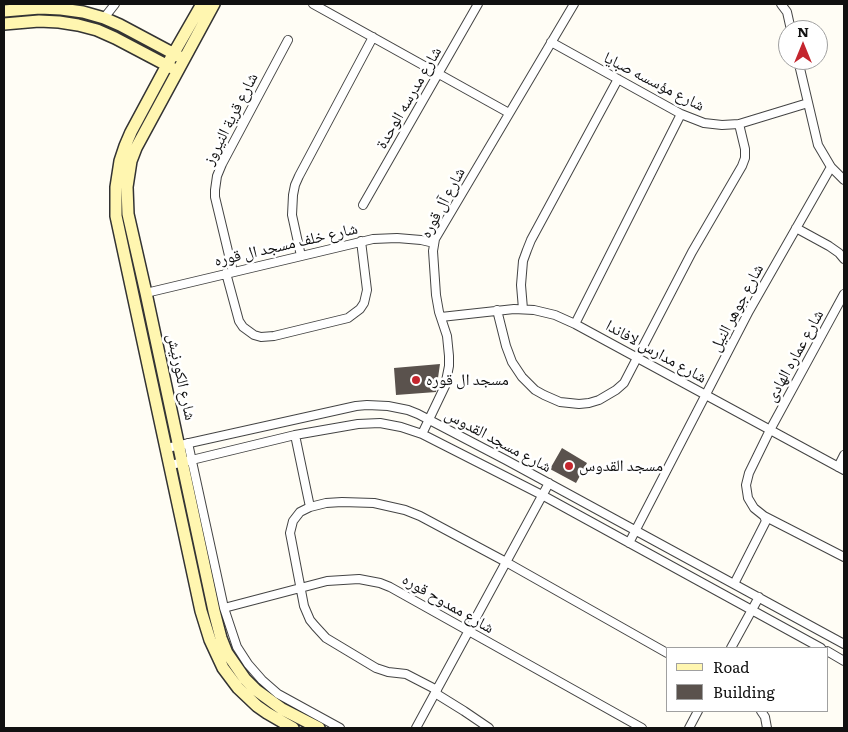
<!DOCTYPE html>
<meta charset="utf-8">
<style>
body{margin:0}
#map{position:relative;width:848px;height:732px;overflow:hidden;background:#fffdf5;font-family:Literata,serif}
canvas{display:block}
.frame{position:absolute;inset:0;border:5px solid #111;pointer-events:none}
.legend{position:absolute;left:666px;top:647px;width:162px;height:65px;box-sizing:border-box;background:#fff;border:1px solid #a0a0a0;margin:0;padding:6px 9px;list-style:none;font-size:15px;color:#111}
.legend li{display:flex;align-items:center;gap:10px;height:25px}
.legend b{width:25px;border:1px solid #a0a0a0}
.north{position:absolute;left:778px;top:20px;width:50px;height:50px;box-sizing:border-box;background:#fff;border:1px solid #a0a0a0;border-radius:50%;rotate:0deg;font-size:14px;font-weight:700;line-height:20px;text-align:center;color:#111}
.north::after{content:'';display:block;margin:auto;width:18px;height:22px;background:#c4262e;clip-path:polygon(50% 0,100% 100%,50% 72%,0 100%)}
</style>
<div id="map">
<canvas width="848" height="732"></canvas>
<div class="frame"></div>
<ul class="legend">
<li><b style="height:6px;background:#fff6b0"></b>Road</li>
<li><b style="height:14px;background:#5a524d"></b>Building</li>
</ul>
<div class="north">N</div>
</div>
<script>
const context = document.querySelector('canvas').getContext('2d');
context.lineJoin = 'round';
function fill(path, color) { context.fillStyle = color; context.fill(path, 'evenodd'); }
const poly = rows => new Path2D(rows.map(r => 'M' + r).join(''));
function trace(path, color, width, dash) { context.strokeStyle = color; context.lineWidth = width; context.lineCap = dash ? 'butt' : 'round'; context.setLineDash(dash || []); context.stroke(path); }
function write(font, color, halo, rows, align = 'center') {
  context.font = font + ' Literata,"Noto Naskh Arabic",serif'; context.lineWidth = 5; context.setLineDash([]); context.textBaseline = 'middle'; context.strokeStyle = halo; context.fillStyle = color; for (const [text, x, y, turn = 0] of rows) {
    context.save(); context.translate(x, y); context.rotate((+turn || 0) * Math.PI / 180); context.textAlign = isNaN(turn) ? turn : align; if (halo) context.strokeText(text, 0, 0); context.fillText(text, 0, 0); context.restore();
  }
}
fill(poly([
 [440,364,436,392,396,395,394,368],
 [562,448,587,463,576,483,550,469]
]), '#5a524d');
const street = poly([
 [313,4,509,113],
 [781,4,787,12,791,30],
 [104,18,115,4],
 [551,42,681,114,704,123,722,125,739,124,808,103],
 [798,60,818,145,831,167,844,180],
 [363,205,478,4],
 [796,228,829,246,839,253,844,259],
 [301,256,292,215,293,195,295,185,299,176,373,37],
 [233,272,215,197,215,190,217,176,222,164,288,40],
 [226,273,239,321,243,327,254,335,261,337,274,336,348,318,360,309,364,303,367,290,361,241],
 [146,293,373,239,397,238,421,240,434,243],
 [523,309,521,285,523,261,527,250,531,240,618,79],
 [497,310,506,346,512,362,522,377,535,390,544,395,560,402,579,404,589,403,599,400,616,390,624,383,692,252,742,166,745,158,745,149,739,124],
 [441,317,514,309,534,310,555,315,575,324,844,470],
 [575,324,681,114],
 [422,434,445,386,449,366,449,356,447,336,439,312,436,295,433,251,435,239,574,4],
 [295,435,310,507],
 [188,443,224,608,237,647,248,664,262,680,278,694,340,728],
 [167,448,356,406,367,405,388,406,408,410,418,414,506,460,844,644],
 [171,465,295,435,358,424,380,423,401,427,422,434,542,495,821,648],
 [838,467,844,455],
 [764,516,844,557],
 [629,543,749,311,831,167],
 [734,584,764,525,766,521,764,516,754,508,748,498,746,485,749,473,770,430,844,294],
 [224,608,327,581,359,579,380,583,390,587,642,728],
 [731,648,759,597],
 [827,651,844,661],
 [437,690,406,674,388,672,376,668,326,638,315,626,310,620,304,606,291,538,290,533,293,521,300,512,310,507,326,503,342,502,374,503,405,510,420,516,506,562,667,653],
 [435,693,464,711,489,728],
 [761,711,765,717,767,728],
 [416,728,549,483],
 [689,728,698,711]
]);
const secondary = poly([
 [202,4,167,65,131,132,125,146,120,161,116,187,116,216,201,611,210,640,223,668,238,688,257,706,267,713,293,728],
 [214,4,136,148,131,161,127,187,128,214,146,293,214,611,221,638,227,653,245,679,256,690,282,709,319,728],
 [4,11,40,8,61,9,83,12,104,18,120,25,180,57],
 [4,24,39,21,59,22,78,25,97,30,115,38,172,68]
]);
trace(street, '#444', 10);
trace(secondary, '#333', 14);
trace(street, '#fff', 8);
trace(secondary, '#fff6b0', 11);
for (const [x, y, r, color] of [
 [416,380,5,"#c4262e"],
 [569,466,5,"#c4262e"]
]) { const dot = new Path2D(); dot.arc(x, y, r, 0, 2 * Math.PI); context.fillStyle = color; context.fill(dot); trace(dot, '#fff', 2); }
write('16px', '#111', '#fff', [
 ["شارع مؤسسه صبايا",654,82,27],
 ["شارع مدرسه الوحدة",409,98,-60],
 ["شارع قرية النيروز",231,119,-63],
 ["شارع آل قوره",443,203,-62],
 ["شارع خلف مسجد ال قوره",286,245,-13],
 ["شارع جوهر النيل",737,308,-62],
 ["شارع مدارس لافاندا",656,352,29],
 ["شارع عماره الهادى",795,356,-61],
 ["شارع الكورنيش",181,377,78],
 ["شارع مسجد القدوس",498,441,28],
 ["شارع ممدوح قوره",448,604,30]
]);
write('16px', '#111', '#fff', [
 ["مسجد ال قوره",426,380],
 ["مسجد القدوس",579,466]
], 'left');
</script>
